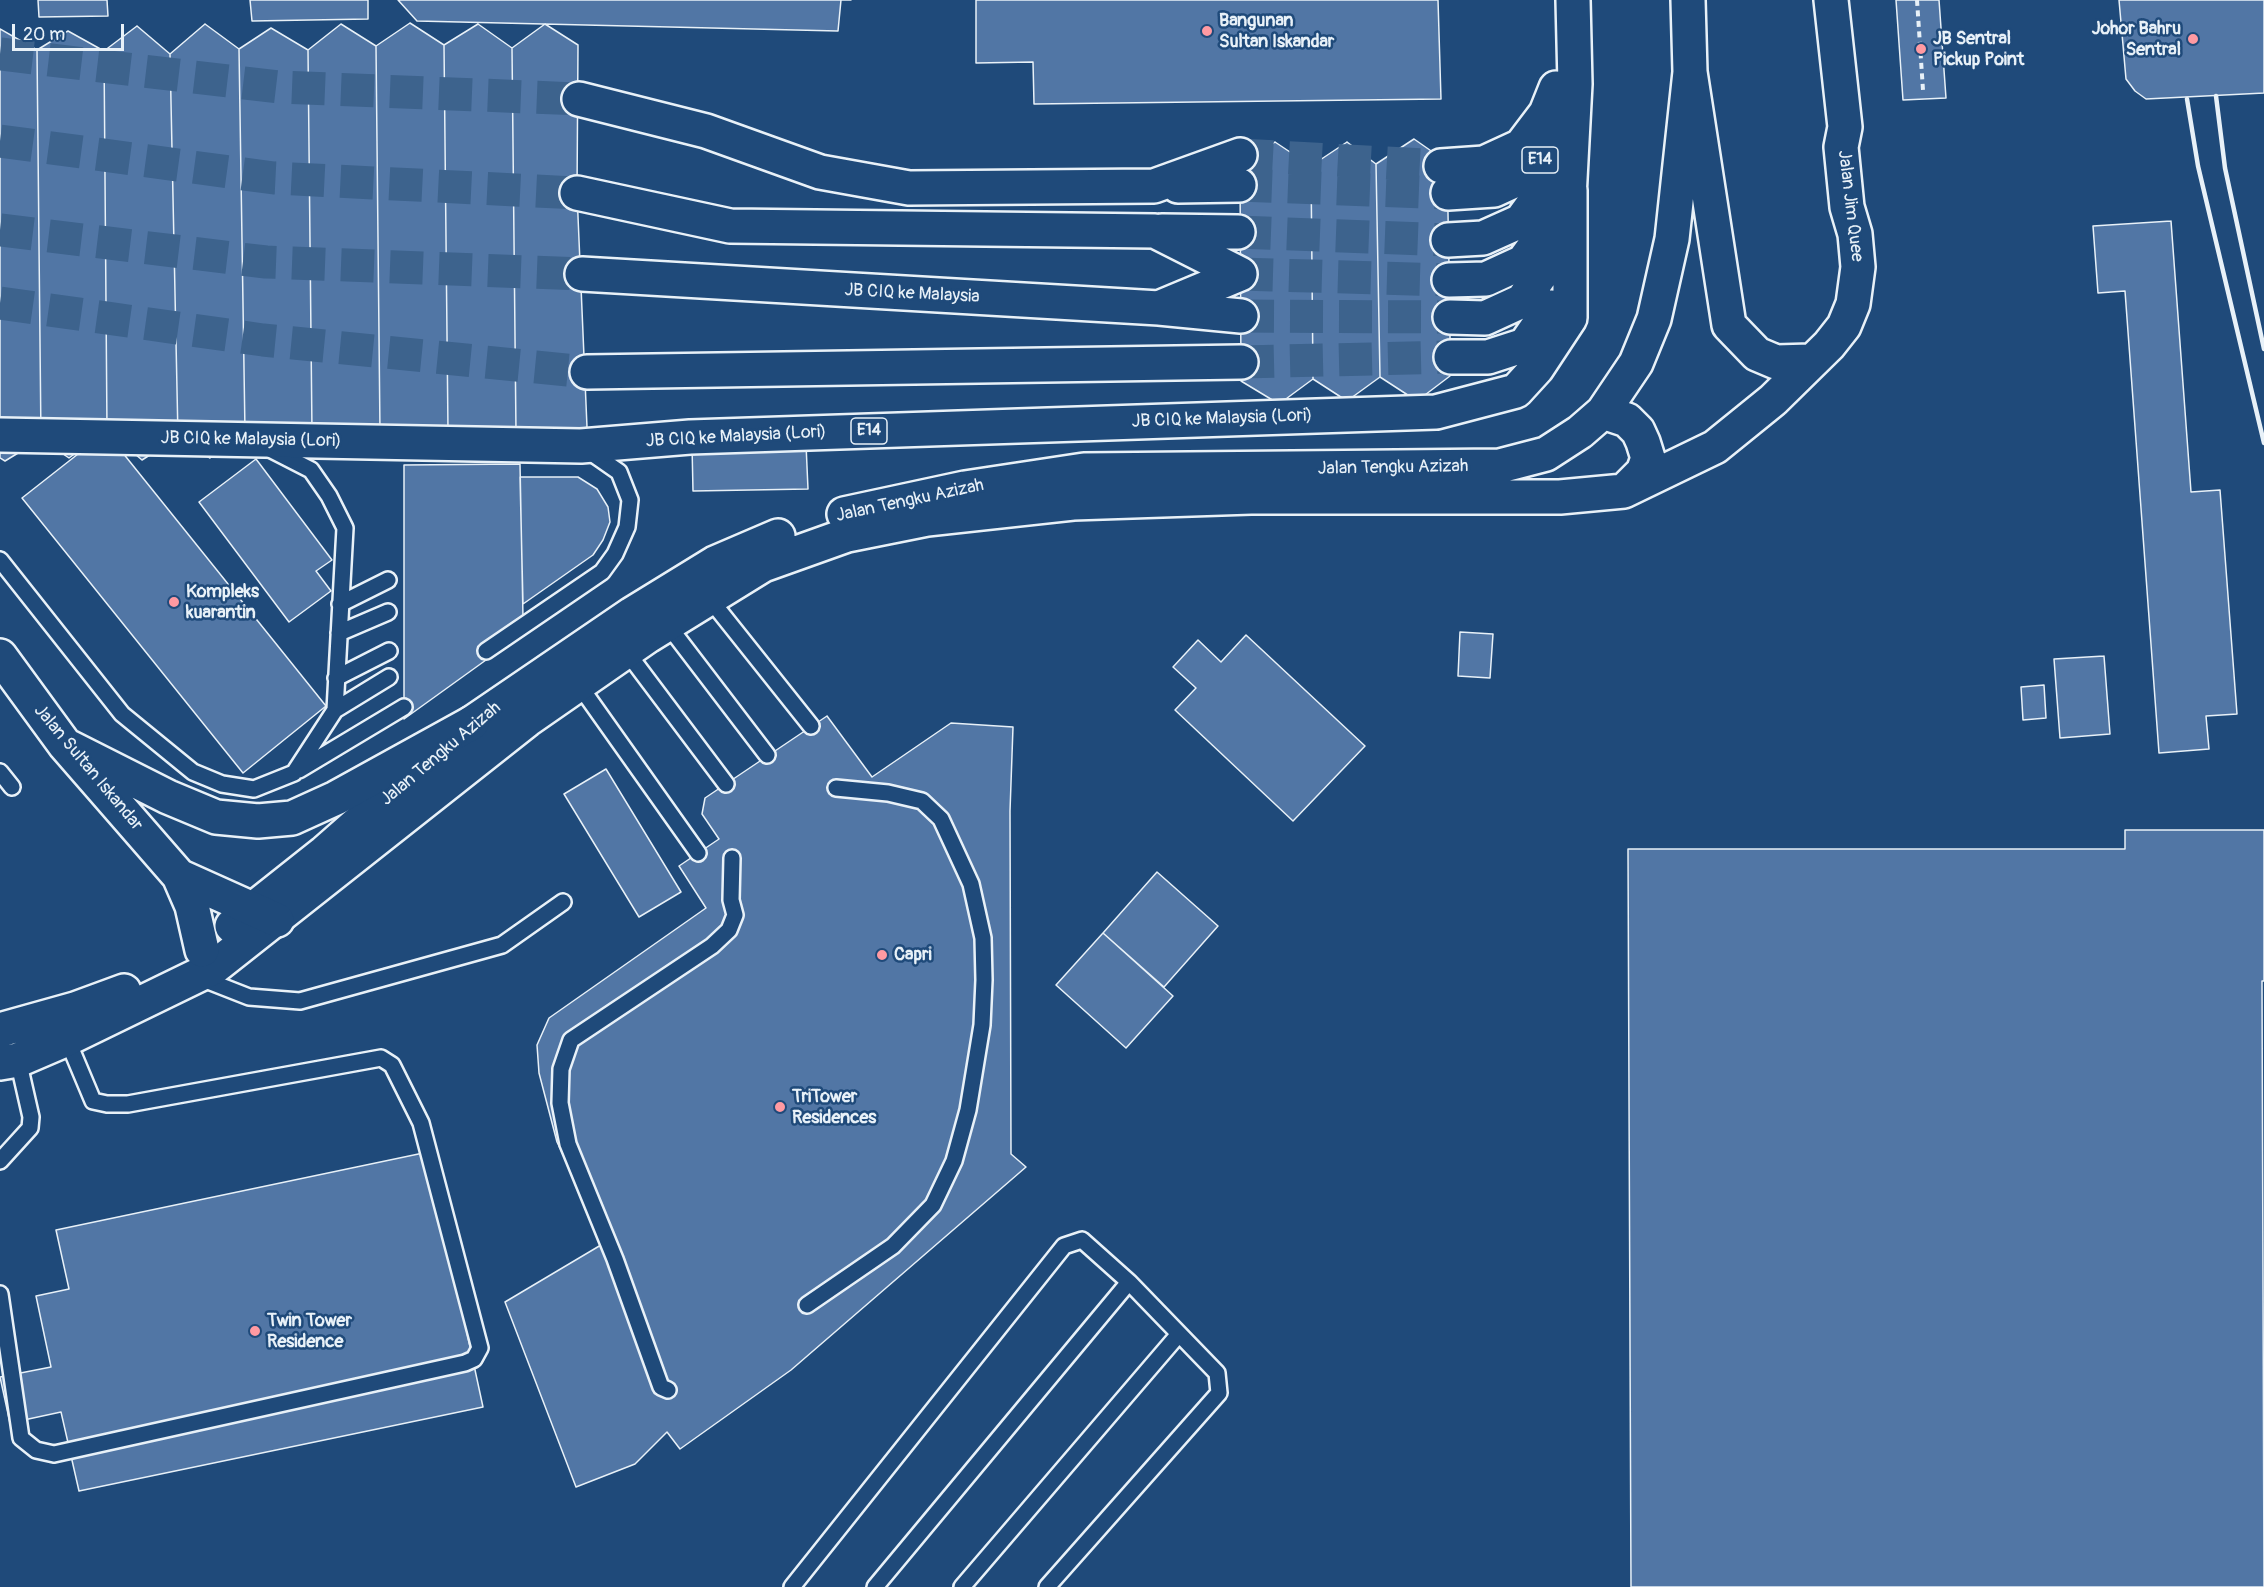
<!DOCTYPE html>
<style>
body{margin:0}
#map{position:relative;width:2264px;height:1587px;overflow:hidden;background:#1f4a7a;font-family:Pangolin,sans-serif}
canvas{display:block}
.scale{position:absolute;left:12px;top:24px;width:112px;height:27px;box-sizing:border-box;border:3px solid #e8f1f8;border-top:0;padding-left:8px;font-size:18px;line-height:21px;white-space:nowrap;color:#e8f1f8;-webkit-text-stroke:4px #1f4a7a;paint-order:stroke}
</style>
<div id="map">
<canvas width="2264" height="1587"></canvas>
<div class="scale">20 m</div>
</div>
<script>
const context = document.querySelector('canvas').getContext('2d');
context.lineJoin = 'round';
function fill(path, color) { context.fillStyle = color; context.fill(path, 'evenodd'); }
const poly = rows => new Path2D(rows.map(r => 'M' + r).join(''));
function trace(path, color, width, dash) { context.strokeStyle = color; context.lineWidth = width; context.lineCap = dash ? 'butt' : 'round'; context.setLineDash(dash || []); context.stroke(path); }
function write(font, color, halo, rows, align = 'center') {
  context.font = font + ' Pangolin,sans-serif'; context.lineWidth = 5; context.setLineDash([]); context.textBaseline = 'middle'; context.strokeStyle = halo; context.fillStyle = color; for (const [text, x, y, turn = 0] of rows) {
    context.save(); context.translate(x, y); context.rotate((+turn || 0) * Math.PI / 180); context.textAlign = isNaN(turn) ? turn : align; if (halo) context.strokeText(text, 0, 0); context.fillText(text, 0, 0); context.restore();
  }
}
const building = poly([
 [38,0,107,0,108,16,39,17,38,0],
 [250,0,368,0,368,19,252,21,250,0],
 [398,0,851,0,841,0,838,31,417,21,398,0],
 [976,0,1438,0,1441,99,1034,104,1033,62,976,63,976,0],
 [1896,0,1939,0,1946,98,1903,100,1896,0],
 [2119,0,2264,0,2264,93,2146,99,2135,91,2126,79,2119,0],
 [410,23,444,45,448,431,380,432,376,46,410,23],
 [205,24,239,49,245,432,210,458,178,437,170,54,205,24],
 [341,24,376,46,380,432,312,433,308,50,341,24],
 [478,24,512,48,516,432,448,431,444,45,478,24],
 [545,24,578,45,577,193,587,427,567,439,516,432,512,48,545,24],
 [137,26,170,54,178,437,142,460,107,430,104,51,137,26],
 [271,28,308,50,312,433,245,432,239,49,271,28],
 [0,29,37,50,41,439,5,461,0,458,0,29],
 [68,31,104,51,107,430,69,458,41,439,37,50,68,31],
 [1414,139,1447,162,1450,317,1450,376,1417,401,1380,377,1376,164,1414,139],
 [1275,142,1311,166,1313,379,1279,404,1241,381,1240,168,1275,142],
 [1347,142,1376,164,1380,377,1347,401,1313,379,1311,166,1347,142],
 [2171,221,2191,492,2220,490,2237,714,2206,716,2209,749,2159,753,2125,291,2098,293,2093,226,2171,221],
 [106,432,326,706,243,773,22,498,106,432],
 [806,444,808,489,693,491,692,446,806,444],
 [256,459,332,560,316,571,331,591,289,622,199,502,256,459],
 [520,464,523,618,486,642,486,660,404,719,404,465,520,464],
 [520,477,578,477,597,489,608,507,610,522,603,540,593,555,523,604,520,477],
 [1460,632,1493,634,1490,678,1458,676,1460,632],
 [1246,635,1365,746,1293,821,1175,710,1196,688,1173,667,1198,640,1221,662,1246,635],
 [2104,656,2110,734,2060,738,2054,659,2104,656],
 [2044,685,2046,718,2023,720,2021,687,2044,685],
 [827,716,872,777,951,723,1013,727,1010,811,1011,1154,1026,1167,791,1370,680,1449,667,1432,635,1464,576,1487,505,1302,606,1242,557,1142,539,1073,537,1045,549,1018,706,908,679,866,719,839,702,814,705,798,827,716],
 [606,769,681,892,639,917,564,794,606,769],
 [2125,830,2264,830,2264,981,2262,981,2264,1587,1631,1587,1628,849,2125,849,2125,830],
 [1157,872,1218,926,1164,987,1103,933,1157,872],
 [1103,933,1173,996,1126,1048,1056,985,1103,933],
 [428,1152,483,1407,79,1491,61,1412,10,1423,0,1377,51,1367,36,1296,69,1289,56,1230,428,1152]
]);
fill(building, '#5176a5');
trace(building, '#e8f1f8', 1.5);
trace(poly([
 [0,54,279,87,579,99],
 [0,141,274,178,577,193],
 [1240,155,1441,166],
 [1239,185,1448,193],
 [0,230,266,262,582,274],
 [1238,232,1448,240],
 [1240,274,1449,280],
 [0,303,263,340,587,372],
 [1241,316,1450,317],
 [1241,362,1451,357]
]), '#3d638d', 33, [33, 16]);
const service = poly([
 [0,560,122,714,193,772,222,784,254,789,294,773,335,710,345,528,329,496,311,470,268,448],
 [709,598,811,726],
 [340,604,388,580],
 [667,624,767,755],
 [339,633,388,612],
 [486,651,602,572,615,554,627,527,630,500,619,472,586,449],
 [626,651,726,784],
 [336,678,389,651],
 [579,685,698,853],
 [335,710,389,677],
 [299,770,404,707],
 [0,772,12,787],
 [198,977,249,997,300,1001,502,945,563,902],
 [0,1161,30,1128,31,1117,18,1060],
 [0,1294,21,1438,36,1450,54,1454,465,1363,474,1359,480,1348,421,1123,392,1065,381,1058,128,1104,107,1104,93,1101,67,1039],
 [807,1305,893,1246,933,1205,954,1161,968,1110,982,1025,984,980,983,938,971,884,941,819,922,801,888,793,836,788],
 [668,1390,661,1387,615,1259,568,1144,560,1103,561,1069,571,1040,712,946,729,930,735,915,731,900,732,858],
 [792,1587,1064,1246,1082,1240,1129,1282,1217,1373,1219,1393,1047,1587],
 [875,1587,1129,1282],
 [962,1587,1179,1334]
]);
const secondary = poly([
 [1688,0,1690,72,1729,325,1757,354,1776,362,1811,361],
 [1603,412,1627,420,1638,431,1643,442,1648,458,1643,472,1625,490],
 [844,514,965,488,1084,470,1500,466,1546,454,1580,432,1603,412,1636,363,1654,319,1672,239,1690,72],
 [232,926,324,853,472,723,632,614,715,563,778,536],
 [0,1030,75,1009,124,991],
 [0,1063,18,1060,67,1039,213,968,527,720,648,636,763,565,847,535,927,519,1073,503,1251,497,1560,497,1624,491,1715,447,1773,400,1829,345,1844,326,1853,304,1858,267,1855,234,1847,207,1841,147,1845,127,1831,0]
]);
const primary = poly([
 [0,656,65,745,179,876,192,906,202,950],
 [65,745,168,797,216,817,258,821,292,818,336,798,472,723],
 [179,876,277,920]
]);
const trunk = poly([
 [579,99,706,131,820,172,909,188,1154,186,1240,155],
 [1441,166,1484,163,1521,146,1546,113,1556,88],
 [1178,186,1239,185],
 [577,193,730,226,1155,231,1240,274],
 [1448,193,1494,190,1531,173,1556,139,1564,108],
 [1162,231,1238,232],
 [1448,240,1483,238,1521,221,1545,188,1559,153],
 [582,274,1159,308,1241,316],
 [1449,280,1486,279,1523,262,1548,228],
 [1161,307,1240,274],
 [1450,317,1485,318,1522,301,1547,266,1569,198,1575,84,1573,0],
 [1451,357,1488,357,1525,345,1551,307],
 [587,372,1241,362],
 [0,435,581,446,690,437,1436,412,1516,391,1537,368,1570,318,1570,190]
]);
trace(service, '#e8f1f8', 20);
trace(secondary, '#e8f1f8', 38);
trace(primary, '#e8f1f8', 38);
trace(trunk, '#e8f1f8', 38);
trace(poly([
 [1917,0,1923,90]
]), '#e8f1f8', 4, [6, 4.5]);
trace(service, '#1f4a7a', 15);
trace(secondary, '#1f4a7a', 33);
trace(primary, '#1f4a7a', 33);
trace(trunk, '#1f4a7a', 33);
trace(poly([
 [2216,96,2225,168,2264,349],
 [2187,99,2198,166,2264,443]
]), '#e8f1f8', 4.5);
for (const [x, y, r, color] of [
 [1207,31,6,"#ff9aa2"],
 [2193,39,6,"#ff9aa2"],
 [1921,49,6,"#ff9aa2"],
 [174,602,6,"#ff9aa2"],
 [882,955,6,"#ff9aa2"],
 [780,1107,6,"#ff9aa2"],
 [255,1331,6,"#ff9aa2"]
]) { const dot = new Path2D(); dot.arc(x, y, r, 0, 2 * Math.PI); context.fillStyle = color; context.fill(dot); trace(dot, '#1f4a7a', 2); }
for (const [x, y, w] of [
 [1540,160,36],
 [869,431,36]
]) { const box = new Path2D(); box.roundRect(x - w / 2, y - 13, w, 26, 4.5); context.fillStyle = '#1f4a7a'; context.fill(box); trace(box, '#e8f1f8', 1.5); }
write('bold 16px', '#e8f1f8', null, [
 ["E14",1540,160],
 ["E14",869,431]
]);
write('bold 18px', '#e8f1f8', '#1f4a7a', [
 ["Bangunan",1219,21],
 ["Sultan Iskandar",1219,42],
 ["Johor Bahru",2181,29,"right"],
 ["Sentral",2181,50,"right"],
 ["JB Sentral",1933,39],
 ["Pickup Point",1933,60],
 ["Kompleks",186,592],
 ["kuarantin",186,613],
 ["Capri",894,955],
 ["TriTower",792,1097],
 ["Residences",792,1118],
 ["Twin Tower",267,1321],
 ["Residence",267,1342]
], 'left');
write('18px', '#e8f1f8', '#1f4a7a', [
 ["Jalan Jim Quee",1850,206,83],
 ["JB CIQ ke Malaysia",912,294,3],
 ["JB CIQ ke Malaysia (Lori)",1222,419,-2],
 ["JB CIQ ke Malaysia (Lori)",736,437,-3],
 ["JB CIQ ke Malaysia (Lori)",251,440,1],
 ["Jalan Tengku Azizah",1393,468,-1],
 ["Jalan Tengku Azizah",910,501,-12],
 ["Jalan Tengku Azizah",441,754,-40],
 ["Jalan Sultan Iskandar",88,768,50]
]);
</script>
